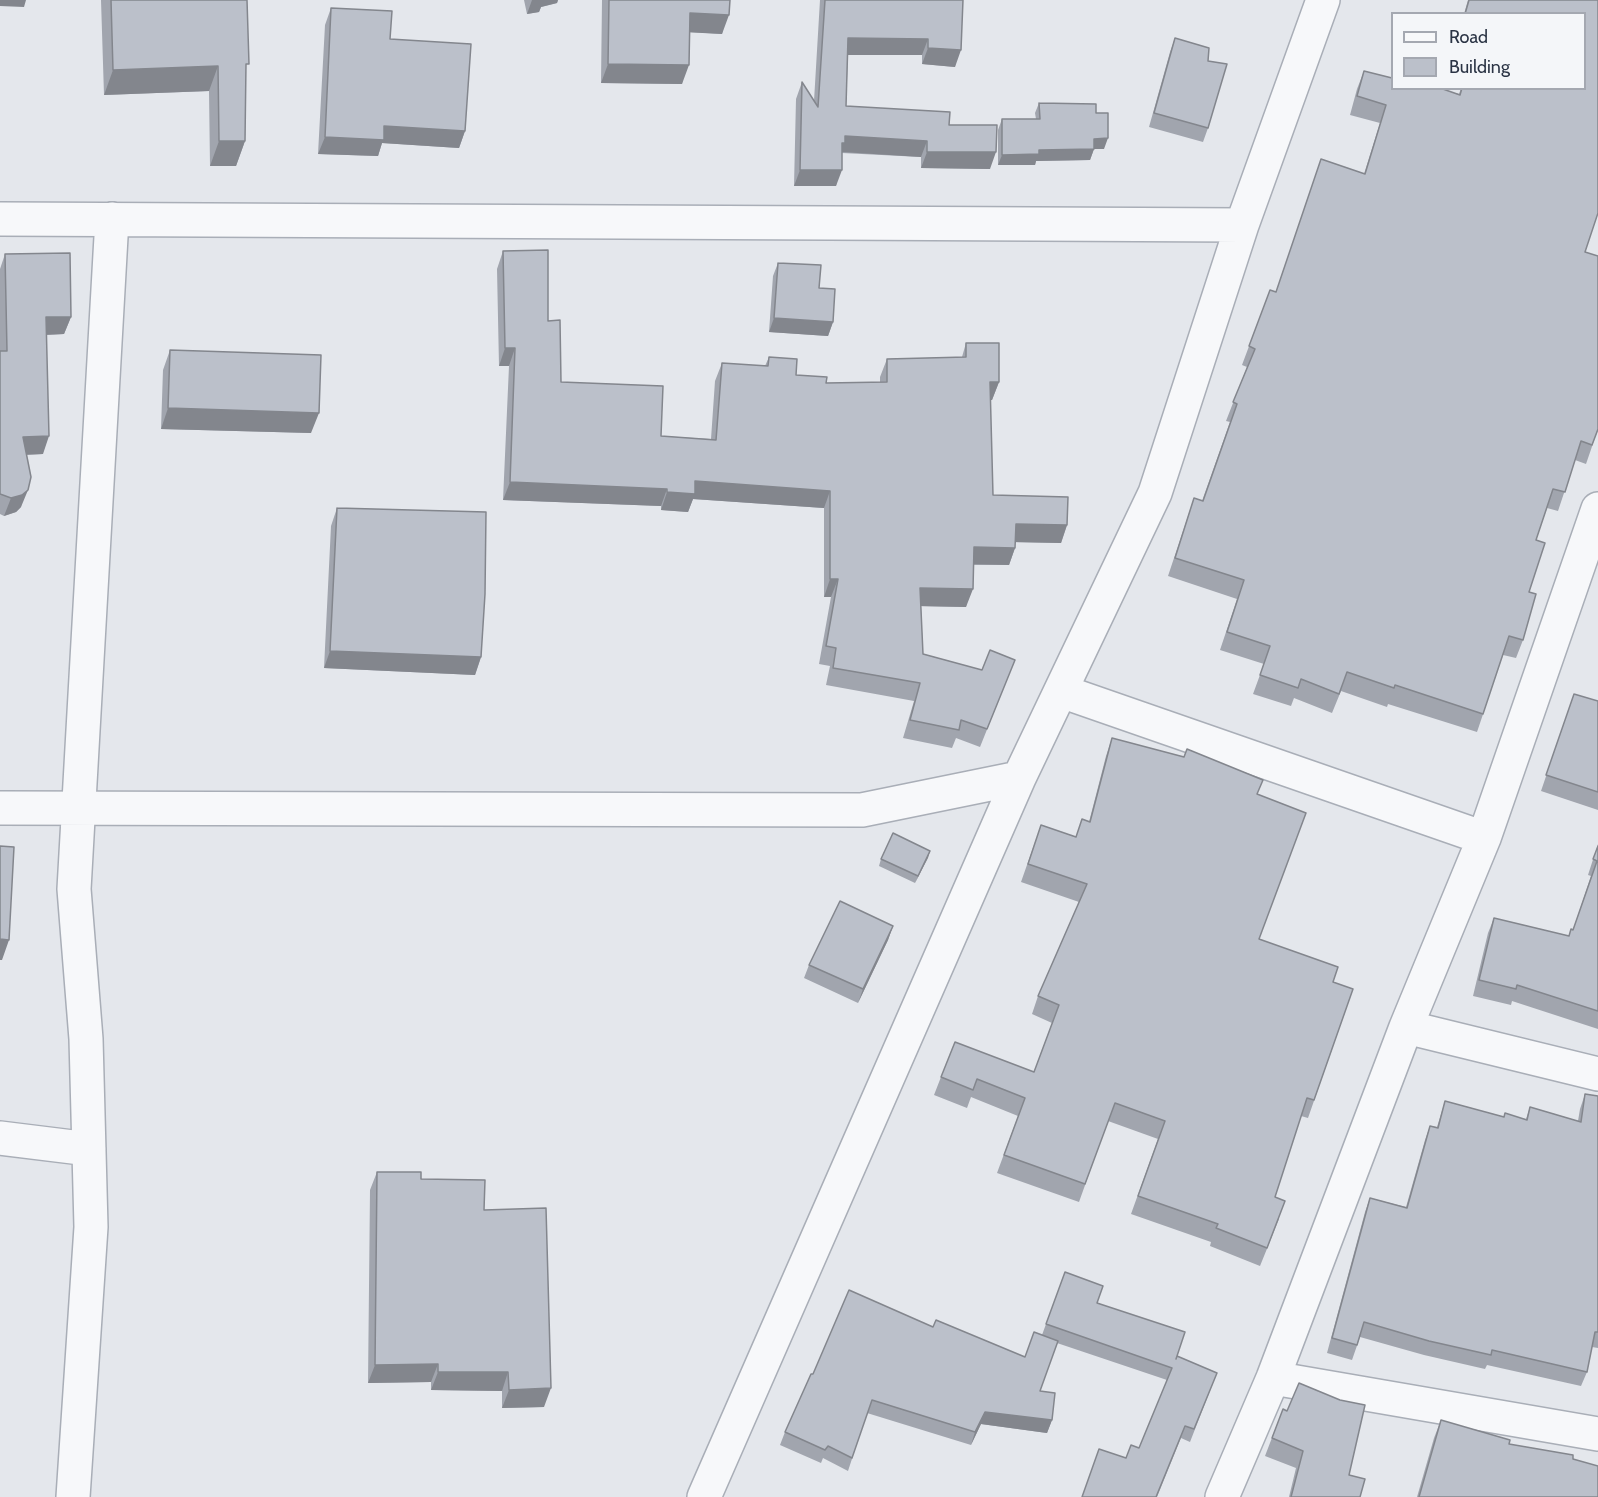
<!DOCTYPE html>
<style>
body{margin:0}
#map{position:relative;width:1598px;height:1497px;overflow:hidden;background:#e4e7ec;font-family:Cabin,sans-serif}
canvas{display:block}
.legend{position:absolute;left:1391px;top:12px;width:195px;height:78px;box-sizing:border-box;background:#f4f6f9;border:2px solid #a4a8b1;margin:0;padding:8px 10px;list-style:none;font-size:18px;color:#2b3445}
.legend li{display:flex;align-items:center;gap:12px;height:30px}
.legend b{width:30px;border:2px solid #a4a8b1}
</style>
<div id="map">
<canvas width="1598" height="1497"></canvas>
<ul class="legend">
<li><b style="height:8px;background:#f7f8fa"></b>Road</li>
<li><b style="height:16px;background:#bbc0ca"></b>Building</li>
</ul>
</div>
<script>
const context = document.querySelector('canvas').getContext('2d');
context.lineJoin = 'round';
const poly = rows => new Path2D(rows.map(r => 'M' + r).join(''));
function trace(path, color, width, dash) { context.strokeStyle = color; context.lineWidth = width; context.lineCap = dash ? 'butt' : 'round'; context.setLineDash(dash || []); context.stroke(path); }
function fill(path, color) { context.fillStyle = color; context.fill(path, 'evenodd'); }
const minor = poly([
 [0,219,1242,225],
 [1061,691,1484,838],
 [0,808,862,810,1019,778],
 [1406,1027,1598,1074],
 [0,1138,89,1149],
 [1273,1378,1598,1434],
 [73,1497,91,1227,86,1039,74,889,112,219],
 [704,1497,1019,778,1155,493,1242,225,1323,0],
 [1222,1497,1273,1378,1406,1027,1484,838,1598,509]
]);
trace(minor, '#a9aeb7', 36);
trace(minor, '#f7f8fa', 33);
fill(poly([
 [101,0,247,0,245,141,236,166,210,166,209,91,104,95],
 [524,0,558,0,557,3,541,7,539,12,527,14],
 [602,0,730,0,722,34,690,32,682,84,601,83],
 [820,0,963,0,955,67,922,64,922,55,848,55,846,106,949,125,990,169,921,168,921,157,842,153,836,186,794,186,796,99,802,82,814,101],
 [1468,0,1598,0,1585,252,1598,429,1586,464,1575,460,1558,511,1547,508,1536,540,1523,640,1516,658,1503,655,1477,732,1388,704,1387,707,1341,691,1332,713,1294,698,1291,706,1253,694,1264,664,1220,650,1237,599,1168,576,1194,498,1202,501,1230,422,1226,421,1247,367,1242,365,1270,290,1276,292,1321,159,1364,174,1380,123,1350,115,1357,89,1364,71,1459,94,1461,88,1584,88,1584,14,1464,14],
 [331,8,390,39,465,131,459,148,382,143,378,156,318,154,325,25],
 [1175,38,1208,61,1208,128,1203,142,1149,127,1170,52],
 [1039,103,1096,113,1104,149,1094,149,1090,160,1036,161,1035,165,998,165,998,130,1002,119,1036,119,1035,113],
 [503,251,548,321,561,382,661,436,711,439,715,381,722,363,765,366,769,357,796,375,826,383,880,382,880,377,887,359,962,357,966,343,999,382,992,400,990,400,993,495,1067,525,1061,543,1015,542,1015,548,1009,565,974,565,966,607,921,606,923,654,1008,677,980,747,956,738,952,748,903,738,914,701,826,685,830,666,819,664,831,597,824,597,824,508,693,499,688,512,661,510,661,506,503,500,509,366,499,366,497,269],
 [5,254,71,317,64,334,47,335,43,454,26,455,21,507,16,512,4,516,0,514,0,269],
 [778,263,819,288,833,322,828,336,769,332,773,276],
 [170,350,311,433,161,429,163,370],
 [337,508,481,657,475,675,324,668,331,526],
 [1574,694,1598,701,1598,810,1541,791],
 [1112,738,1258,795,1259,939,1333,982,1353,989,1308,1118,1301,1116,1275,1197,1279,1219,1260,1266,1210,1246,1211,1242,1131,1214,1158,1139,1108,1121,1079,1202,997,1173,1018,1116,971,1097,967,1108,934,1095,941,1077,1034,1072,1052,1023,1032,1014,1038,996,1079,902,1021,882,1041,825,1075,837,1089,822,1106,756],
 [1598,844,1598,1029,1512,1001,1511,1005,1473,996,1488,933,1494,918,1568,936,1573,930,1591,876,1588,875],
 [930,851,915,883,879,866,881,859],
 [893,926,888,940,858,1003,804,978,809,965],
 [1585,1094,1598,1096,1598,1348,1592,1347,1587,1372,1581,1386,1487,1365,1485,1369,1424,1355,1360,1337,1352,1360,1327,1353,1365,1212,1370,1198,1406,1207,1425,1140,1430,1126,1437,1127,1445,1101,1504,1117,1526,1119,1530,1107,1578,1121,1580,1109],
 [377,1172,421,1179,484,1210,544,1407,502,1408,502,1391,431,1390,431,1382,368,1383,370,1190],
 [1065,1272,1097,1303,1176,1359,1217,1373,1190,1442,1181,1438,1157,1497,1082,1497,1126,1458,1139,1448,1167,1380,1057,1343,1040,1391,1052,1420,1047,1433,981,1424,971,1445,867,1413,848,1471,823,1458,821,1463,780,1445,785,1432,813,1374,933,1327,1025,1357,1042,1335],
 [1283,1409,1349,1475,1360,1497,1289,1497,1296,1468,1265,1456],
 [1441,1420,1509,1444,1573,1459,1598,1497,1417,1497,1434,1438]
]), '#a1a5ae');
fill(poly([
 [0,0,26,0,24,7,0,6],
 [532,0,558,0,557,3,541,7,539,12,527,14],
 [690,13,729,15,722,34,683,32],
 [848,38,928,39,922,55,842,55],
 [928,48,961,50,955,67,922,64],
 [608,64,689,65,682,84,601,83],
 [218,66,209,91,104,95,113,70],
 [384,126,465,131,459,148,382,143,378,156,318,154,325,137],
 [845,136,927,141,921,157,842,152,836,159],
 [1108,138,1104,149,1090,149,1094,139],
 [219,141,245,141,236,166,210,166],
 [1094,149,1090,160,1036,161,1035,165,998,165,1002,155,1039,150],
 [927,152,996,152,990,169,921,168],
 [800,170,842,170,836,186,794,186],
 [46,317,71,317,64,334,40,335],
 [774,318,833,322,828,336,769,332],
 [505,348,515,348,509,366,499,366],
 [990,382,999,382,992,400,984,400],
 [168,408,319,413,311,433,161,429],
 [49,436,43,454,16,455,23,437],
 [695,481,830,491,824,508,693,499,688,512,661,510,667,492],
 [510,482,667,489,661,506,503,500],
 [28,490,21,507,16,512,4,516,11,498],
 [1016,524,1067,525,1061,543,1009,542],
 [974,547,1015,548,1009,565,968,564],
 [830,579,838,579,831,597,824,597],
 [920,588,973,589,966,607,914,606],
 [330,651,481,657,475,675,324,668],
 [930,851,928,858,915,883,918,876],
 [893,926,888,940,858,1003,863,989],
 [0,939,9,940,2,960,0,960],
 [438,1364,431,1382,368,1383,375,1365],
 [438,1372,508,1372,502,1391,431,1390],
 [551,1388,544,1407,502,1408,509,1390],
 [985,1412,1052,1420,1047,1433,981,1424,971,1445,975,1432]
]), '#83868d');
const building = poly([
 [111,0,247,0,249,64,246,64,245,141,219,141,218,66,113,70,111,0],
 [609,0,730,0,729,15,690,13,689,65,608,64,609,0],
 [825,0,963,0,961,50,928,48,928,39,848,38,846,106,950,112,949,125,997,125,996,152,927,152,927,141,845,136,845,143,842,143,842,170,800,170,802,82,818,107,825,0],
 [1469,0,1598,0,1598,213,1585,252,1598,256,1598,429,1592,445,1581,441,1565,492,1553,489,1536,540,1545,543,1529,592,1536,594,1523,640,1509,636,1483,714,1395,685,1394,688,1347,672,1339,694,1301,679,1298,688,1260,675,1270,646,1227,632,1244,580,1175,558,1194,498,1203,501,1237,404,1233,402,1255,349,1249,346,1270,290,1276,292,1321,159,1365,174,1386,105,1357,96,1364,71,1392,78,1392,88,1440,88,1460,95,1462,88,1584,88,1584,14,1465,14,1469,0],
 [331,8,392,11,390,39,471,44,465,131,384,126,384,140,325,137,331,8],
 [1175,38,1209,48,1208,61,1227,64,1208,128,1154,113,1175,38],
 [1039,103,1096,104,1096,113,1108,113,1108,138,1094,139,1094,149,1039,150,1039,154,1002,155,1002,119,1040,119,1039,103],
 [548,250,548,321,560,320,561,382,663,386,661,436,716,440,722,363,768,366,769,357,797,359,796,375,827,377,826,383,887,382,887,359,966,357,966,343,999,343,999,382,990,382,993,495,1068,497,1067,525,1016,524,1015,548,974,547,973,589,920,588,923,654,982,670,990,650,1015,660,987,729,961,720,959,730,910,720,920,683,833,668,836,648,826,646,838,579,830,579,830,491,695,481,695,494,667,492,667,489,510,482,515,348,505,348,503,251,548,250],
 [70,253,71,317,46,317,49,436,23,437,31,477,28,490,22,495,11,498,0,494,0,351,7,351,5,254,70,253],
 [778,263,821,265,819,288,835,289,833,322,774,318,778,263],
 [170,350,321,355,319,413,168,408,170,350],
 [337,508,486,512,485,594,481,657,330,651,337,508],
 [1574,694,1598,701,1598,792,1546,775,1574,694],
 [1112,738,1184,757,1187,749,1263,780,1257,794,1306,813,1259,939,1338,967,1333,982,1353,989,1314,1100,1307,1098,1275,1197,1285,1201,1267,1248,1216,1228,1218,1224,1138,1196,1165,1121,1115,1103,1085,1184,1004,1155,1025,1098,977,1079,973,1090,941,1077,955,1042,1034,1072,1059,1005,1038,996,1087,884,1028,864,1041,825,1076,837,1082,819,1090,822,1112,738],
 [893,833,930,851,918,876,881,859,893,833],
 [0,846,14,847,9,940,0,939,0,846],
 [1598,846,1598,1011,1517,985,1516,989,1479,980,1494,918,1569,936,1571,929,1573,930,1597,861,1593,859,1598,846],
 [840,901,893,926,863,989,809,965,840,901],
 [1585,1094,1598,1096,1598,1332,1595,1332,1587,1372,1492,1350,1491,1355,1429,1341,1364,1322,1357,1345,1332,1338,1370,1198,1407,1208,1430,1126,1438,1128,1445,1101,1504,1117,1505,1113,1527,1120,1530,1107,1581,1122,1585,1094],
 [377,1172,421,1172,421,1179,485,1180,484,1210,546,1208,551,1388,509,1390,508,1372,438,1372,438,1364,375,1365,377,1172],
 [1065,1272,1103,1286,1097,1303,1185,1332,1176,1359,1177,1356,1217,1373,1194,1429,1185,1426,1156,1497,1082,1497,1099,1449,1126,1458,1131,1445,1139,1448,1172,1368,1046,1324,1065,1272],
 [849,1290,933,1327,936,1320,1025,1357,1034,1332,1058,1341,1040,1391,1055,1393,1052,1420,985,1412,975,1432,872,1400,852,1458,828,1446,825,1450,785,1432,811,1374,813,1374,849,1290],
 [1299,1383,1340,1400,1365,1405,1349,1475,1365,1479,1360,1497,1291,1497,1303,1451,1272,1438,1283,1409,1287,1411,1299,1383],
 [1441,1420,1510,1440,1509,1444,1573,1455,1573,1459,1598,1466,1598,1497,1419,1497,1441,1420]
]);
fill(building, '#bbc0ca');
trace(building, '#83868d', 1.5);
</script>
